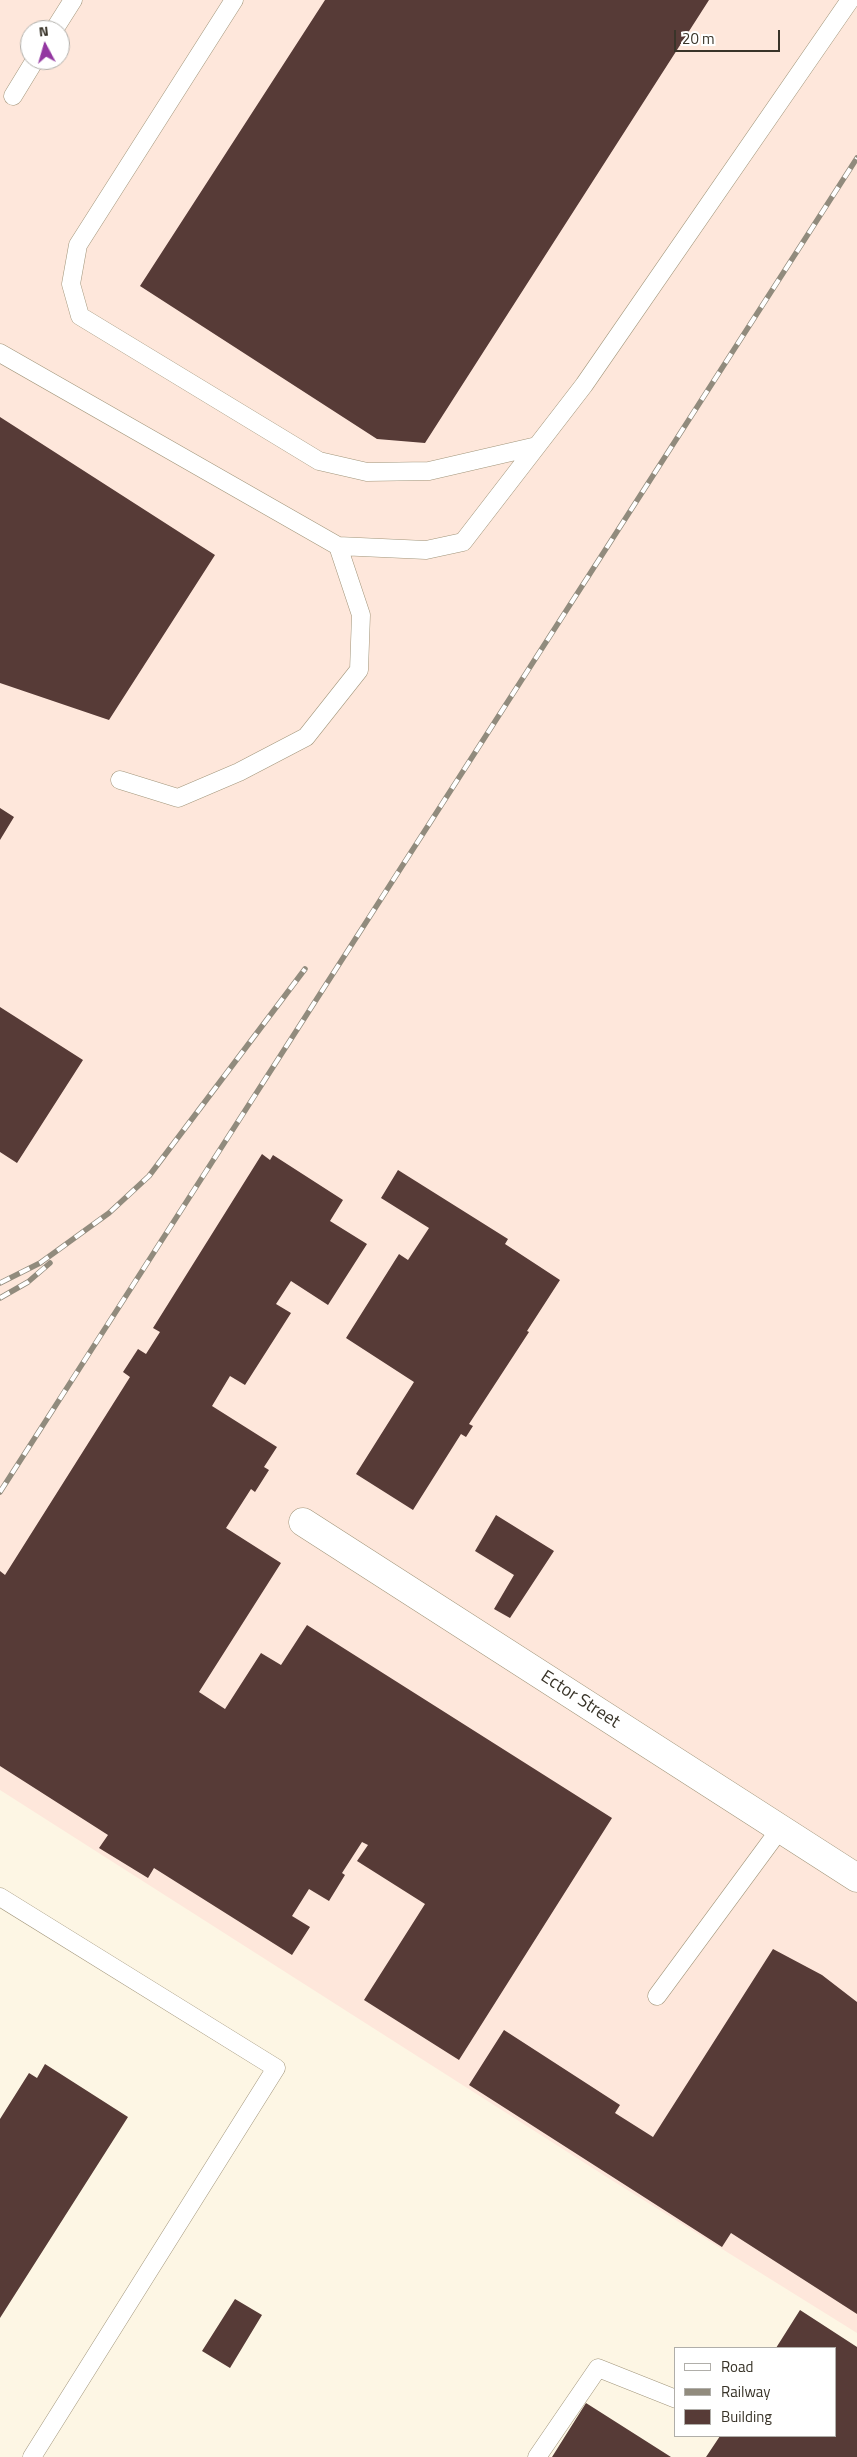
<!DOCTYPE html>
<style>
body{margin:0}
#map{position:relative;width:857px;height:2457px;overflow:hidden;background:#fdf6e4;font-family:"Titillium Web",sans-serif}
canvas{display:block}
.legend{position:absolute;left:674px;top:2347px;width:162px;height:90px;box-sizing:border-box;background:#fff;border:1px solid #b0aea9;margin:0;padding:6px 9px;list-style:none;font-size:15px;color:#393429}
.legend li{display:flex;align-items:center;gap:10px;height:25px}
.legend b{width:25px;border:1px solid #b0aea9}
.north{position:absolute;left:20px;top:20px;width:50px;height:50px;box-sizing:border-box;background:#fff;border:1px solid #b0aea9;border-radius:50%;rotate:354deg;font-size:14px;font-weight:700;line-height:20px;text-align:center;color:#393429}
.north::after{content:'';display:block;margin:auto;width:18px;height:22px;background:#9337a1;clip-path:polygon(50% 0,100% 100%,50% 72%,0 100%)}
.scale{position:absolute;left:674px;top:30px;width:106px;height:22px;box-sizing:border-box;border:2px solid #393429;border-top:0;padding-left:6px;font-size:15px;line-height:18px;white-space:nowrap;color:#393429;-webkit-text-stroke:4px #fff;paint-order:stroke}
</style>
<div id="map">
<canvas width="857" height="2457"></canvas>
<ul class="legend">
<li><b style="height:6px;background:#fff"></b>Road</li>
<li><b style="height:6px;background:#918b7d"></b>Railway</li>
<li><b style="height:14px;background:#573b37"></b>Building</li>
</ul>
<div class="north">N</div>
<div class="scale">20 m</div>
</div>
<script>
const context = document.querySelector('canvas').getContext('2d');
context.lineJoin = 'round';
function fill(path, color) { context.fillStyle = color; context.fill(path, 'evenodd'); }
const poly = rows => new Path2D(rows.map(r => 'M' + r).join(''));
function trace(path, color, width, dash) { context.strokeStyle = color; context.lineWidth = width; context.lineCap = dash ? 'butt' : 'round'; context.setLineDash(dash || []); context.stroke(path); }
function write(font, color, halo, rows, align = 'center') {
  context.font = font + ' "Titillium Web",sans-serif'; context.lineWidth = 5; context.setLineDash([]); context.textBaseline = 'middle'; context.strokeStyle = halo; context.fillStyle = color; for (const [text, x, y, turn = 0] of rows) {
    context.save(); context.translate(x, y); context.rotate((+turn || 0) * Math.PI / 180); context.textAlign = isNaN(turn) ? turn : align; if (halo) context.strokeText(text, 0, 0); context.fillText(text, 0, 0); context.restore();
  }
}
fill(poly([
 [0,0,857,0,857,2333,613,2181,0,1790],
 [30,30,60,30,60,60,30,60]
]), '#fee7db');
fill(poly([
 [325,0,709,0,425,443,377,439,140,286],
 [0,417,215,555,109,720,0,683],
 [0,808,14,817,0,840],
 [0,1007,83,1060,17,1163,0,1152],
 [262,1154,270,1160,273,1155,343,1200,330,1221,367,1244,328,1305,291,1281,276,1304,291,1313,245,1385,230,1376,212,1406,277,1447,264,1467,269,1470,255,1492,251,1489,226,1528,281,1563,199,1692,225,1709,261,1653,281,1665,307,1625,612,1818,459,2060,364,2000,425,1904,357,1861,368,1845,362,1842,342,1873,345,1875,329,1901,309,1889,292,1916,310,1927,292,1955,154,1868,148,1878,99,1848,108,1835,0,1766,0,1571,5,1575,130,1377,123,1372,138,1349,146,1354,160,1332,153,1328],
 [398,1170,508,1239,505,1244,560,1280,527,1331,529,1332,469,1424,473,1426,466,1437,461,1434,413,1510,356,1474,414,1382,346,1338,399,1254,408,1260,429,1228,381,1198],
 [496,1515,554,1551,510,1618,494,1609,514,1575,475,1551],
 [773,1949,822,1975,857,2002,857,2314,731,2233,722,2247,469,2085,504,2030,620,2105,615,2113,653,2137],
 [45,2064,128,2117,0,2318,0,2119,29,2073,37,2078],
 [235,2299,262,2315,230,2368,202,2351],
 [800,2310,857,2347,857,2457,706,2457,720,2436,836,2436,836,2348,776,2348],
 [586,2403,671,2457,552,2457]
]), '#573b37');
const lane = poly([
 [234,0,78,245,71,284,80,316,319,461,367,472,429,471,537,446],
 [54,30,73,0],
 [13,96,35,60],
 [0,353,338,546,426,550,463,542,584,385,850,0],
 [120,780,178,798,239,772,306,737,359,670,361,615,338,546],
 [0,1897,276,2068,32,2457],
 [657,1996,780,1829],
 [537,2457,598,2368,676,2399]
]);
const street = poly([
 [303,1522,857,1878]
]);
trace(lane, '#a2967b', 19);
trace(street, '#a2967b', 29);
trace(lane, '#fff', 18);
trace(street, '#fff', 28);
const rail = poly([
 [0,1283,40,1263,109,1213,149,1176,305,969],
 [0,1298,28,1282,50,1263],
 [0,1492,857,158]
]);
trace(rail, '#918b7d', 5.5);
trace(rail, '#fff', 4, [11]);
write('18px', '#393429', '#fff', [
 ["Ector Street",580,1700,33]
]);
</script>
